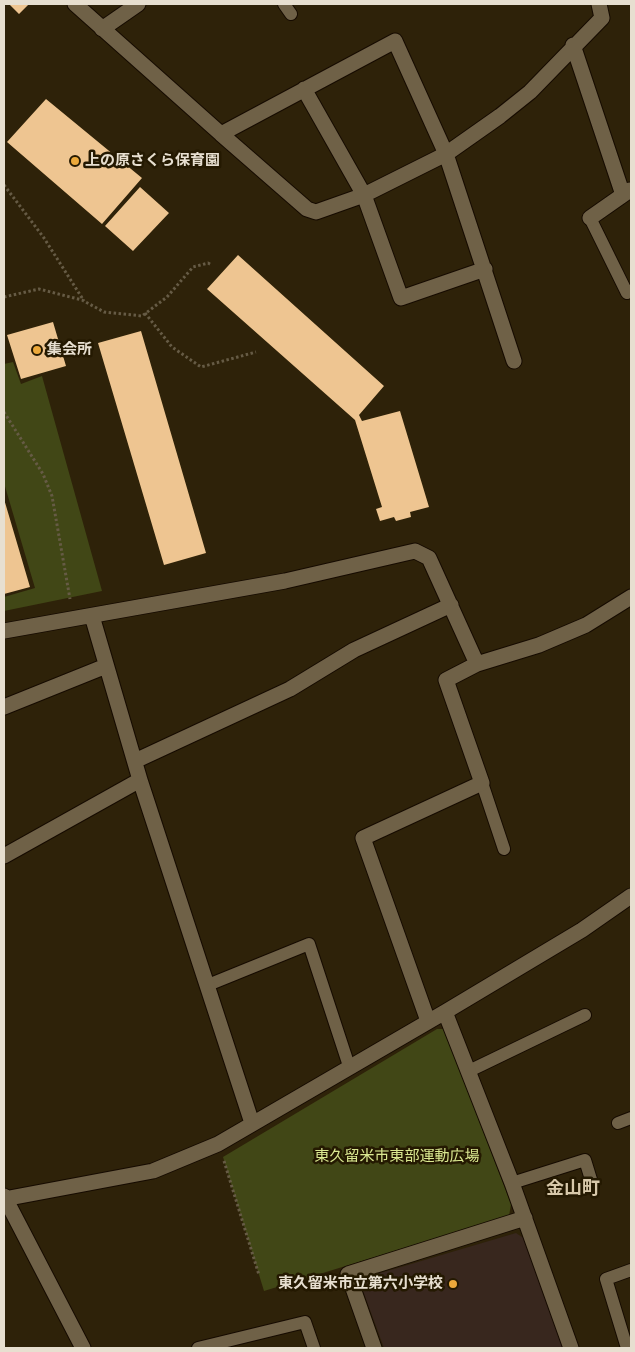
<!DOCTYPE html>
<meta charset="utf-8">
<style>
body{margin:0}
#map{position:relative;width:635px;height:1352px;overflow:hidden;background:#2e2209;font-family:"Work Sans",sans-serif}
canvas{display:block}
.frame{position:absolute;inset:0;border:5px solid #e7dfd0;pointer-events:none}
</style>
<div id="map">
<canvas width="635" height="1352"></canvas>
<div class="frame"></div>
</div>
<script>
const context = document.querySelector('canvas').getContext('2d');
context.lineJoin = 'round';
function fill(path, color) { context.fillStyle = color; context.fill(path, 'evenodd'); }
const poly = rows => new Path2D(rows.map(r => 'M' + r).join(''));
function trace(path, color, width, dash) { context.strokeStyle = color; context.lineWidth = width; context.lineCap = dash ? 'butt' : 'round'; context.setLineDash(dash || []); context.stroke(path); }
function write(font, color, halo, rows, align = 'center') {
  context.font = font + ' "Work Sans","Noto Sans JP",sans-serif'; context.lineWidth = 5; context.setLineDash([]); context.textBaseline = 'middle'; context.strokeStyle = halo; context.fillStyle = color; for (const [text, x, y, turn = 0] of rows) {
    context.save(); context.translate(x, y); context.rotate((+turn || 0) * Math.PI / 180); context.textAlign = isNaN(turn) ? turn : align; if (halo) context.strokeText(text, 0, 0); context.fillText(text, 0, 0); context.restore();
  }
}
fill(poly([
 [516,1233,525,1239,563,1348,384,1348,363,1291,367,1277]
]), '#38271e');
fill(poly([
 [13,362,21,384,42,376,102,591,4,611,4,597,35,588,4,483,4,364],
 [437,1029,444,1029,511,1204,509,1216,264,1291,223,1157]
]), '#414716');
fill(poly([
 [9,4,29,4,19,14],
 [46,99,142,178,102,224,7,142],
 [140,187,169,213,133,251,105,226],
 [238,255,384,386,359,415,362,421,400,411,429,507,410,512,411,517,396,521,394,517,380,521,376,509,382,507,355,420,207,289],
 [53,322,66,366,21,379,7,335],
 [141,331,206,553,164,565,98,343],
 [4,499,30,587,4,594]
]), '#eec591');
const lane = poly([
 [284,4,291,14],
 [590,218,627,293,631,291],
 [482,783,504,849],
 [208,985,309,944,349,1066],
 [469,1071,585,1015],
 [618,1123,631,1118],
 [512,1183,585,1160,593,1186],
 [198,1348,305,1322,314,1348],
 [627,1348,606,1279,631,1270]
]);
const street = poly([
 [75,4,221,134,395,41,446,154,514,361],
 [102,29,138,4],
 [573,45,623,195],
 [304,89,364,195,401,298,485,269],
 [221,134,307,209,316,212,364,195,446,154,500,116,530,92,602,18,599,4],
 [590,218,630,190],
 [92,616,140,780,252,1123],
 [4,631,285,581,415,551,429,558,477,664],
 [4,707,106,666],
 [135,761,290,689,354,650,451,605],
 [4,856,140,780],
 [445,1012,512,1183,571,1348],
 [428,1021,363,838,482,783,446,680,477,664,539,645,586,625,631,597],
 [4,1196,83,1348],
 [4,1199,153,1171,218,1144,445,1012,582,930,631,896],
 [374,1348,348,1274,525,1218]
]);
trace(lane, '#160b00', 14);
trace(street, '#160b00', 17);
trace(poly([
 [4,185,44,238,84,301],
 [4,297,39,289,82,300,104,312,142,316,167,297,193,267,208,263,212,265],
 [145,313,172,347,201,367,256,352],
 [4,412,43,474,52,496,70,599],
 [224,1161,259,1275]
]), '#665b45', 3, [2.5, 2.5]);
trace(lane, '#6f6147', 12);
trace(street, '#6f6147', 15);
for (const [x, y, r, color] of [
 [75,161,5,"#eca93b"],
 [37,350,5,"#eca93b"],
 [453,1284,5,"#eca93b"]
]) { const dot = new Path2D(); dot.arc(x, y, r, 0, 2 * Math.PI); context.fillStyle = color; context.fill(dot); trace(dot, '#241901', 2); }
write('bold 15px', '#e7dfd0', '#241901', [
 ["上の原さくら保育園",85,161],
 ["集会所",47,350],
 ["東久留米市立第六小学校",443,1284,"right"]
], 'left');
write('15px', '#dbe991', '#241901', [
 ["東久留米市東部運動広場",397,1157]
]);
write('bold 18px', '#d7c8aa', '#241901', [
 ["金山町",573,1189]
]);
</script>
